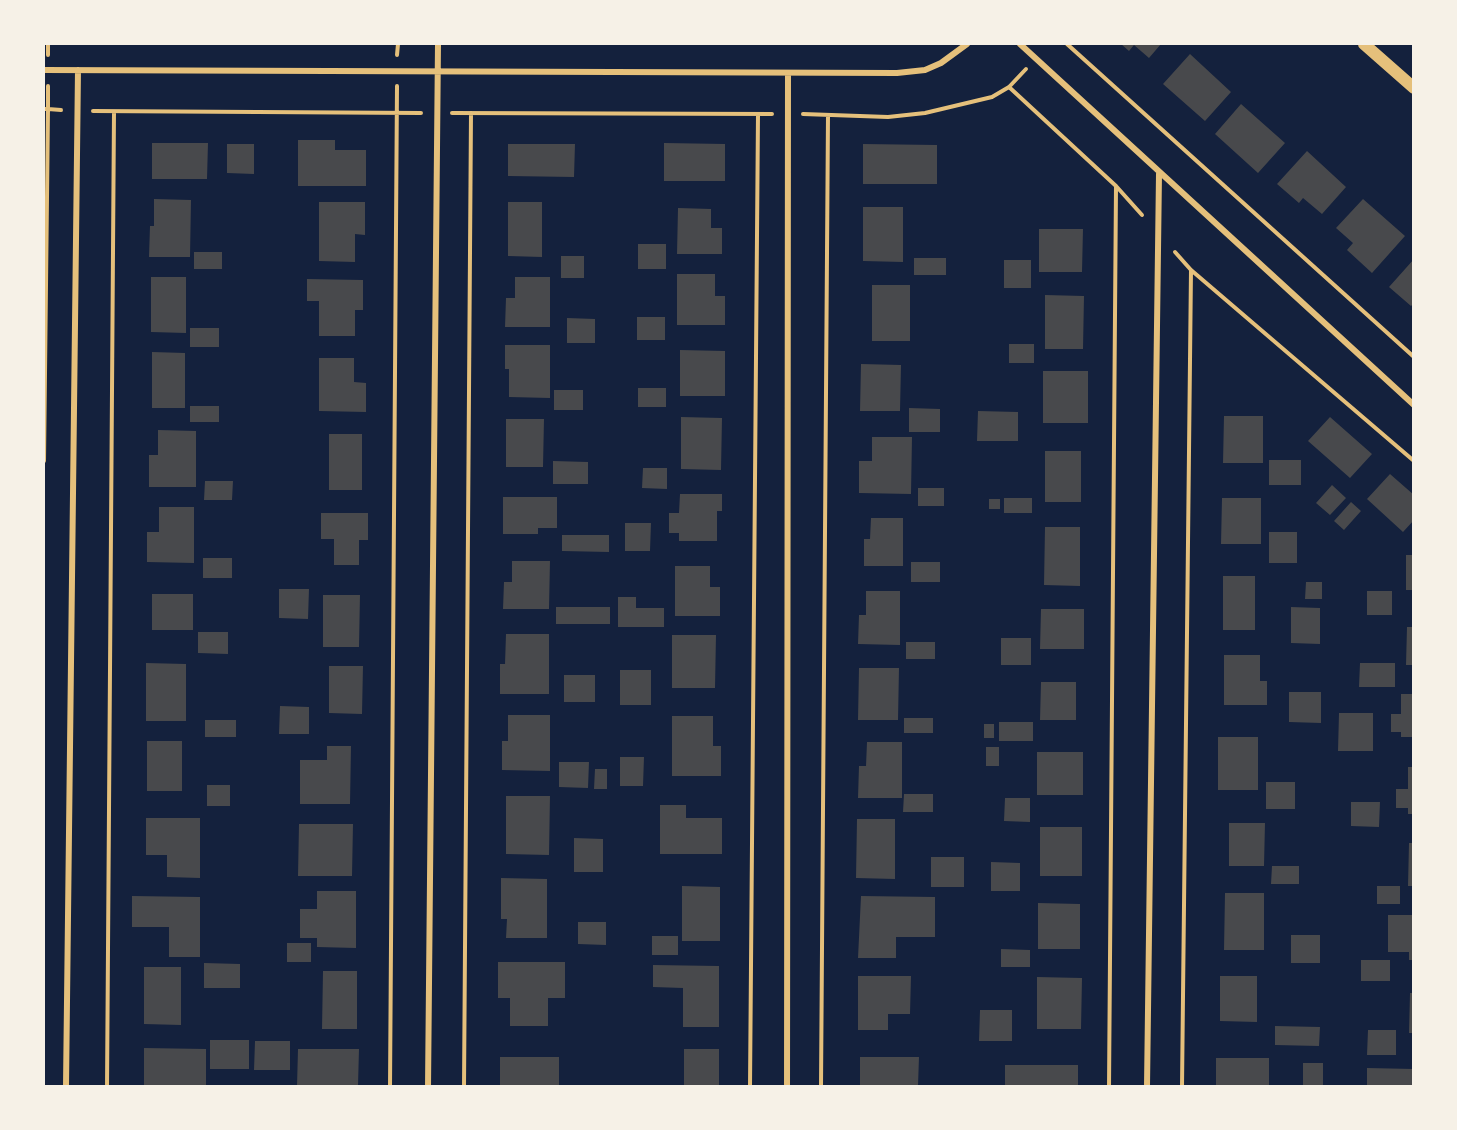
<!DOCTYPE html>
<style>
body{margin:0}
#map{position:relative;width:1457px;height:1130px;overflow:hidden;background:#14213d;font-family:"PT Sans",sans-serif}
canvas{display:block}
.frame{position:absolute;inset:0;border:45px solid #f6f1e7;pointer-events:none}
</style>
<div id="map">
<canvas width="1457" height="1130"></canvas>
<div class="frame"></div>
</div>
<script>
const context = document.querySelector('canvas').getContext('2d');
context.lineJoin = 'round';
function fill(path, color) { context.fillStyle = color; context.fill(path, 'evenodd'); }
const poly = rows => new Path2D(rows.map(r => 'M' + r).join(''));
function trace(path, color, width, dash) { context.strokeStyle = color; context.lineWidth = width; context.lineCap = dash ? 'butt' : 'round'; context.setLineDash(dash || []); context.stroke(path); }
fill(poly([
 [1121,44,1161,44,1149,58,1134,45,1129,51],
 [1190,54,1231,92,1205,121,1163,84],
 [1241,104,1285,143,1258,173,1215,134],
 [298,140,335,140,335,150,366,150,366,186,298,186],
 [152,143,208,143,207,179,152,179],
 [664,143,725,144,725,181,664,181],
 [227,144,254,144,254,174,227,173],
 [508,144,575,144,574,177,508,176],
 [863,144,937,145,937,184,863,184],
 [1307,151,1346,187,1322,214,1303,198,1299,203,1277,184],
 [154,199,191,200,190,257,149,257,150,226,154,226],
 [1363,199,1405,236,1372,273,1347,250,1353,243,1336,228],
 [319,202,365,202,365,235,355,234,355,262,319,261],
 [508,202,542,202,542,257,508,256],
 [863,207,903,207,903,262,863,261],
 [678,208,711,209,711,228,722,228,722,254,677,254],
 [1039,229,1083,229,1082,272,1039,272],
 [638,244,666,244,666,269,638,269],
 [194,252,222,252,222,269,194,269],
 [561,256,584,256,584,278,561,278],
 [914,258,946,258,946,275,914,275],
 [1414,259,1414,303,1411,306,1389,287],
 [1004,260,1031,260,1031,288,1004,288],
 [677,274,715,274,715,296,725,296,725,325,677,325],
 [151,277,186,277,186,333,151,332],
 [515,277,550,277,550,327,505,327,506,298,515,298],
 [307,279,363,280,363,310,355,310,355,336,319,336,319,301,307,301],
 [872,285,910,285,910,341,872,341],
 [1045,295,1084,296,1083,349,1045,349],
 [637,317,665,317,665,340,637,340],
 [567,318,595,319,595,343,567,343],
 [190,328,219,328,219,347,190,347],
 [1009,344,1034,344,1034,363,1009,363],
 [505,345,550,345,550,398,509,397,509,369,505,369],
 [680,350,725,351,725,396,680,396],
 [152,352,185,353,185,408,152,408],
 [319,358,354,358,354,382,366,383,366,412,319,411],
 [861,364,901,365,900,411,860,411],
 [1043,371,1088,371,1088,423,1043,423],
 [638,388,666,388,666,407,638,407],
 [554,390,583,390,583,410,554,410],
 [190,406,219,406,219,422,190,422],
 [909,408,940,409,940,432,909,432],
 [978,411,1018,412,1018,441,977,441],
 [1224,416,1263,416,1263,463,1223,463],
 [681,417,722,418,721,470,681,469],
 [1330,417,1372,454,1350,478,1308,441],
 [506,419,544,419,543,467,506,467],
 [158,430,196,431,196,487,149,487,149,455,158,455],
 [329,434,362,434,362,490,329,490],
 [872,437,912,437,911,494,859,493,859,461,872,461],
 [1045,451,1081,451,1081,502,1045,502],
 [1269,460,1301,460,1301,485,1269,485],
 [553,461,588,462,588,484,553,484],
 [643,468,667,468,667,489,642,488],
 [1390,474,1414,495,1414,520,1403,532,1367,499],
 [205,481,233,481,232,500,204,500],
 [1332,485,1346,498,1330,515,1316,503],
 [918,488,944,488,944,506,918,506],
 [680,494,722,494,722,511,717,511,717,541,679,541,679,533,669,533,669,513,679,513],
 [503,497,557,497,557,528,538,528,538,534,503,534],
 [1004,498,1032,498,1032,513,1004,513],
 [1222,498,1261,498,1261,544,1221,544],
 [989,499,1000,499,1000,509,989,509],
 [1351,502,1361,511,1344,530,1334,521],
 [159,507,194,507,194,563,147,562,147,532,159,532],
 [321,513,368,513,368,540,359,540,359,565,334,565,334,539,321,539],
 [871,518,903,518,903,566,864,566,864,539,870,539],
 [625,523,651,523,650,551,625,551],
 [1045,527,1080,527,1080,586,1044,585],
 [1269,532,1297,532,1297,563,1269,563],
 [562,535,609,535,609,552,562,551],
 [1406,555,1414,555,1414,590,1406,590],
 [203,558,232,558,232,578,203,578],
 [512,561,550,561,549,609,503,609,504,582,512,582],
 [911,562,940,562,940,582,911,582],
 [675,566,710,566,710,587,720,587,720,616,675,616],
 [1223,576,1255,576,1255,630,1223,630],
 [1306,582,1322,582,1322,599,1305,599],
 [279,589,309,589,308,619,279,618],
 [866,591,900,591,900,645,858,644,859,615,866,615],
 [1367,591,1392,591,1392,615,1367,615],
 [152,594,193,594,193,630,152,630],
 [323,595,360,595,359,647,323,647],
 [618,597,636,597,636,608,664,608,664,627,618,627],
 [556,607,610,607,610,624,556,624],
 [1291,607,1320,608,1320,644,1291,643],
 [1041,609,1084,609,1084,649,1040,649],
 [1407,627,1414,627,1414,665,1406,665],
 [198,632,228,632,228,654,198,653],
 [506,634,549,634,549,694,500,694,500,664,505,664],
 [672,635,716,635,715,688,672,688],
 [1001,638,1031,638,1031,665,1001,665],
 [906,642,935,642,935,659,906,659],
 [1224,655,1260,655,1260,681,1267,681,1267,705,1224,705],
 [146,663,186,664,186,721,146,721],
 [1360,663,1395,663,1395,687,1359,687],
 [329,666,363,666,362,714,329,713],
 [859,668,899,668,898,720,858,720],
 [620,670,651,670,651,705,620,705],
 [564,675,595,675,595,702,564,702],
 [1041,682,1076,682,1076,720,1040,720],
 [1289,692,1321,692,1321,723,1289,722],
 [1401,694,1414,694,1414,737,1401,737,1401,732,1391,732,1391,714,1401,714],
 [280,706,309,707,309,734,279,734],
 [1339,713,1373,713,1373,751,1338,751],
 [508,715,550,715,550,771,502,770,502,741,508,741],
 [672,716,713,716,713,746,721,746,721,776,672,776],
 [904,718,933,718,933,733,904,733],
 [205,720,236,720,236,737,205,737],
 [999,722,1033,722,1033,741,999,741],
 [984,724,994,724,994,738,984,738],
 [1218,737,1258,737,1258,790,1218,790],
 [147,741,182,741,182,791,147,791],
 [867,742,902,742,902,798,858,798,859,766,866,766],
 [327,746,351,746,350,804,300,804,300,760,327,760],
 [986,747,999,747,999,766,986,766],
 [1037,752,1083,752,1083,795,1037,795],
 [620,757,644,757,643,786,620,786],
 [559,762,589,762,588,788,559,787],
 [1408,767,1414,767,1414,814,1408,814,1408,808,1396,808,1396,789,1408,789],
 [595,769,607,769,607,789,594,789],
 [1266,782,1295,782,1295,809,1266,809],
 [207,785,230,785,230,806,207,806],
 [904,794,933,794,933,812,903,812],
 [506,796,550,796,549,855,506,854],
 [1005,798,1030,798,1030,822,1004,821],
 [1351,802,1380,802,1379,827,1351,826],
 [660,805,686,805,686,818,722,818,722,854,660,854],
 [146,818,200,818,200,878,167,877,167,855,146,855],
 [857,819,895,819,895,879,856,878],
 [1229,823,1265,823,1264,866,1229,866],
 [299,824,353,824,352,876,298,876],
 [1040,827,1082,827,1082,876,1040,876],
 [574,838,603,839,603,872,574,872],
 [1409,843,1414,843,1414,886,1408,886],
 [931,857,964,857,964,887,931,887],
 [991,862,1020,863,1020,891,991,891],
 [1272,866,1299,866,1299,884,1271,884],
 [501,878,547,879,547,938,506,938,507,919,501,919],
 [682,886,720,887,720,941,682,941],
 [1377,886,1400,886,1400,904,1377,904],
 [317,891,356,891,356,948,317,947,317,938,300,938,300,909,317,909],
 [1225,893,1264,893,1264,950,1224,950],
 [132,896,200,897,200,957,169,957,169,927,132,927],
 [861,896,935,897,935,937,896,937,896,958,858,958],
 [1038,903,1080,904,1080,949,1038,949],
 [1388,915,1414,915,1414,960,1409,960,1409,952,1388,952],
 [578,922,606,922,606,945,578,944],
 [1291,935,1320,935,1320,963,1291,963],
 [652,936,678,936,678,955,652,955],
 [287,943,311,943,311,962,287,962],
 [1001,949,1030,950,1030,967,1001,967],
 [1361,960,1390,960,1390,981,1361,981],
 [498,962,565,962,565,998,548,998,548,1026,510,1026,510,998,498,998],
 [204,963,240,964,240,988,204,988],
 [653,965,719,966,719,1027,683,1027,683,988,653,987],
 [144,967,181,967,181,1025,144,1024],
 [323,971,357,971,357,1029,322,1029],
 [858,976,911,976,910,1014,888,1014,888,1030,858,1030],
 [1220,976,1257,976,1257,1022,1220,1021],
 [1037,977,1082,978,1081,1029,1037,1029],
 [1410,993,1414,993,1414,1033,1409,1033],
 [980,1010,1012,1010,1012,1041,979,1041],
 [1275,1026,1320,1027,1319,1046,1275,1045],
 [1368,1030,1396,1030,1396,1055,1367,1055],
 [210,1040,249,1040,249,1069,210,1069],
 [255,1041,290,1041,290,1070,254,1070],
 [144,1048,206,1049,206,1086,144,1086],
 [298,1049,359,1049,358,1086,297,1086],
 [684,1049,719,1049,719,1086,684,1086],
 [500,1057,559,1057,559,1086,500,1086],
 [860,1057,919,1057,918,1086,860,1086],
 [1216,1058,1269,1058,1269,1086,1216,1086],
 [1303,1063,1323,1063,1323,1086,1303,1086],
 [1005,1065,1078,1065,1078,1086,1005,1086],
 [1367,1068,1414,1069,1414,1086,1367,1086]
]), '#48494c');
trace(poly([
 [48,44,48,55],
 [1067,44,1414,357],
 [397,55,398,44],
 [1009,87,1116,186,1142,215],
 [44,109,48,109,48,86],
 [93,111,421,113],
 [452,113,772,114],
 [803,114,888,117,925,113,992,97,1009,87,1026,69],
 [1175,252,1191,270,1414,461],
 [44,461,48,109,61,110],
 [107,1086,114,112],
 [390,1086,397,86],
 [464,1086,471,113],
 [750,1086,758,114],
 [821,1086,828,115],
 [1109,1086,1116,186],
 [1182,1086,1191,270]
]), '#e5c07b', 4);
trace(poly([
 [1020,44,1414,405],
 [44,70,897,73,925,70,941,63,967,44],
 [66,1086,78,70],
 [428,1086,438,44],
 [787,1086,788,74],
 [1147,1086,1159,174]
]), '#e5c07b', 6);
trace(poly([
 [1364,44,1414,88]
]), '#e5c07b', 12);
</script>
